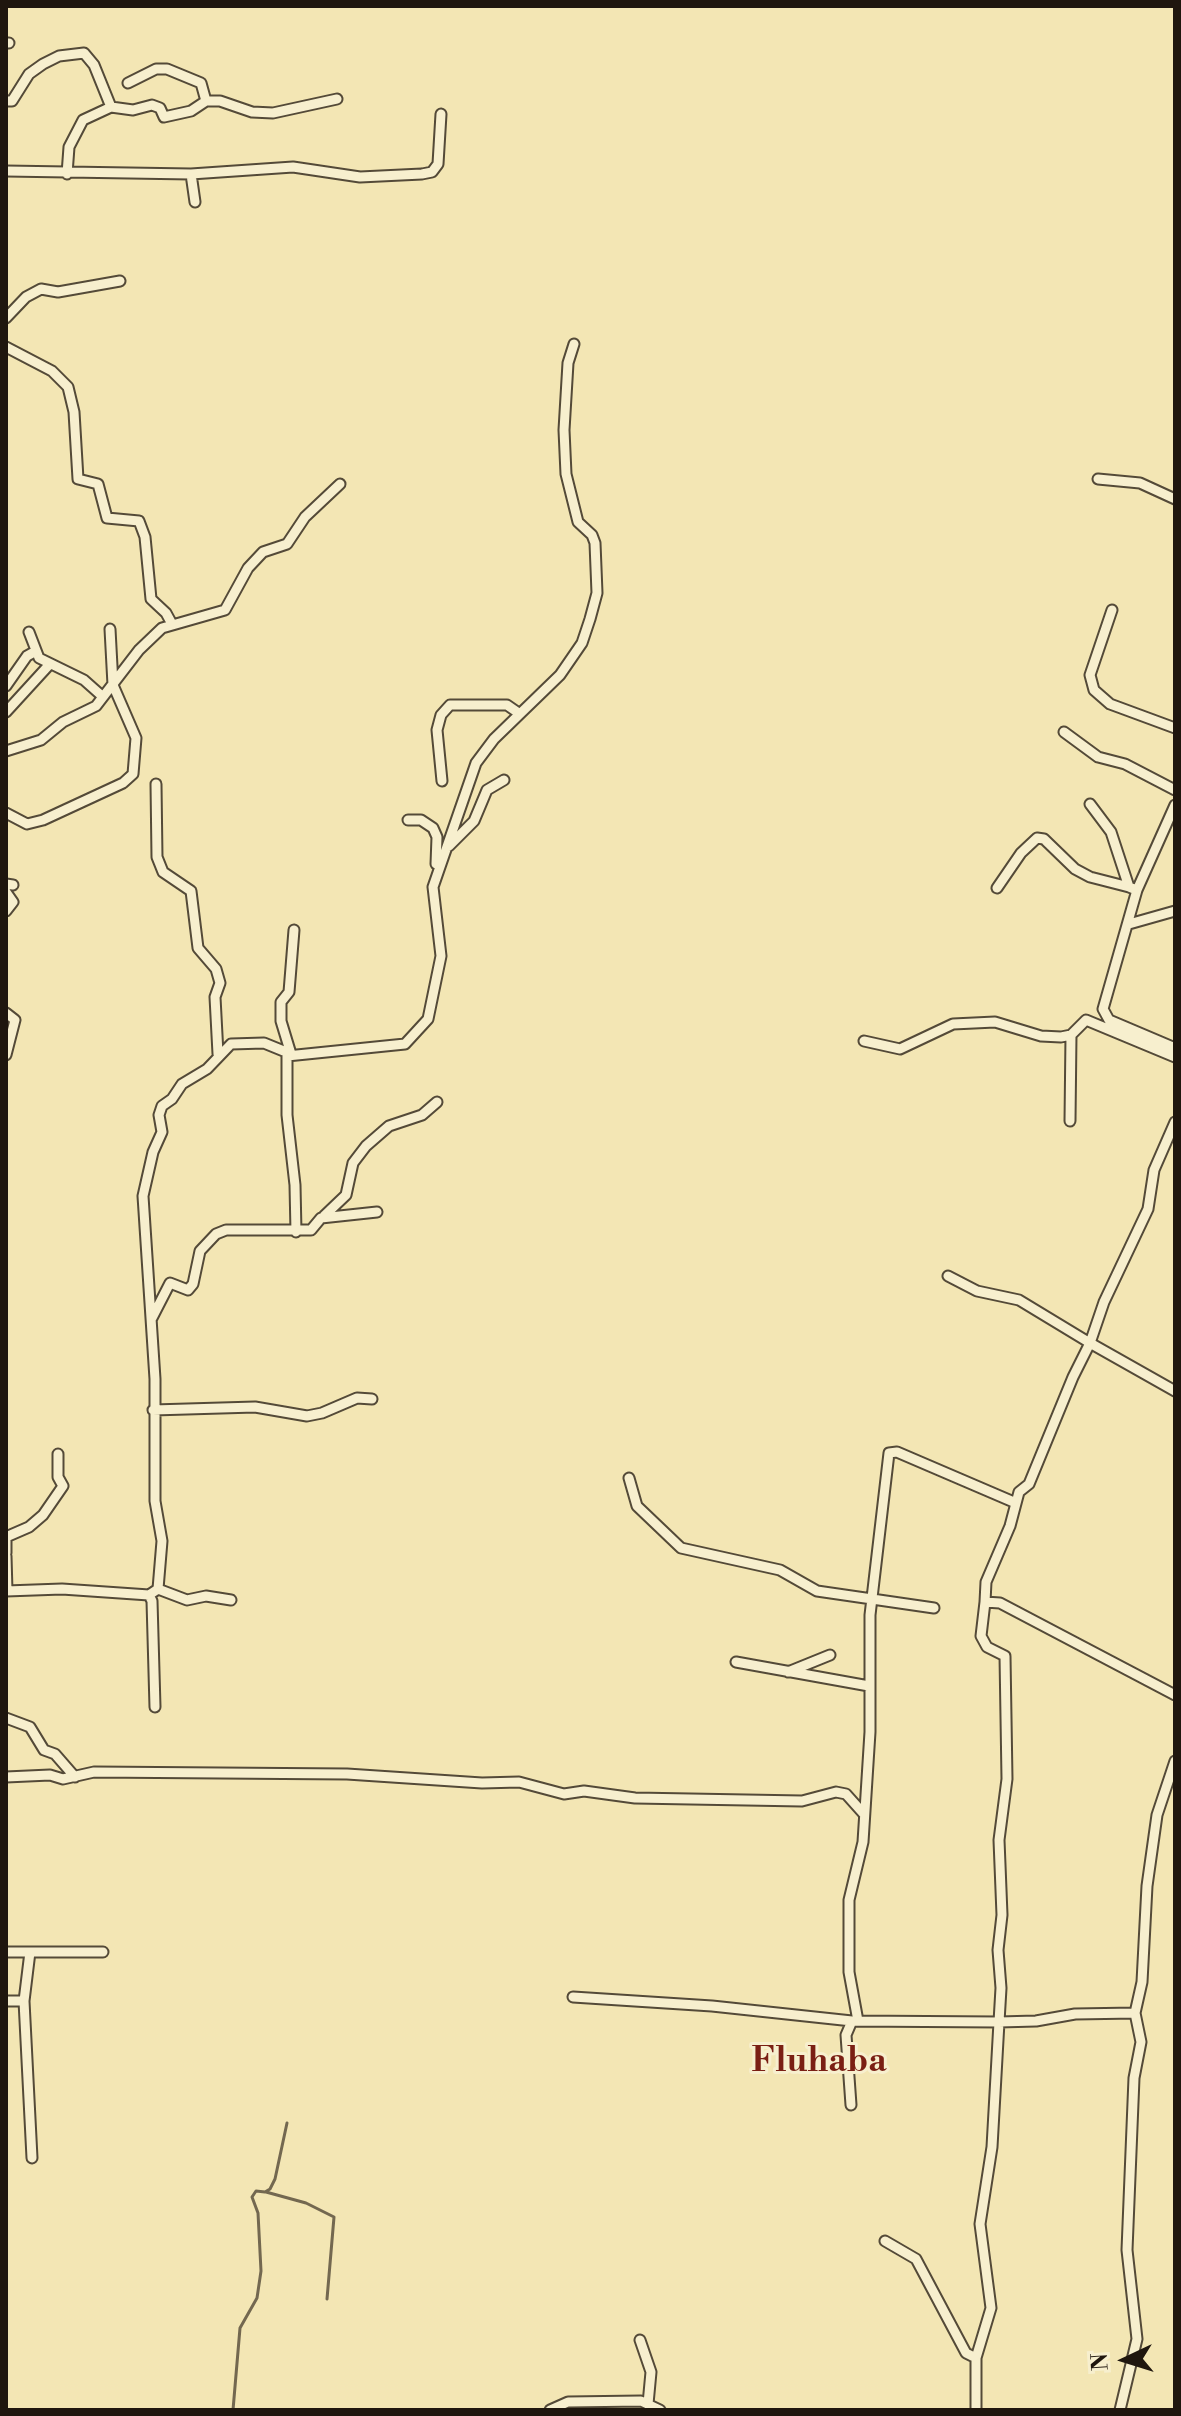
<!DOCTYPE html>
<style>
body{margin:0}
#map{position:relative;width:1181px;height:2416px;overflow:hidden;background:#f3e6b4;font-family:"Libre Bodoni",serif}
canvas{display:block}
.frame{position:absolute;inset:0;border:8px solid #1f160e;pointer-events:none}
.north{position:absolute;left:1085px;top:2320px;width:80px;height:80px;-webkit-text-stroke:6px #f7efce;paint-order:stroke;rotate:266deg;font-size:22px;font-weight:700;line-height:32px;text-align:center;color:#1f160e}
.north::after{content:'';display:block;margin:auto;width:28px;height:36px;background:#1f160e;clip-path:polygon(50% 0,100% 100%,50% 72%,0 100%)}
</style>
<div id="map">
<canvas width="1181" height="2416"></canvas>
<div class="frame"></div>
<div class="north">N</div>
</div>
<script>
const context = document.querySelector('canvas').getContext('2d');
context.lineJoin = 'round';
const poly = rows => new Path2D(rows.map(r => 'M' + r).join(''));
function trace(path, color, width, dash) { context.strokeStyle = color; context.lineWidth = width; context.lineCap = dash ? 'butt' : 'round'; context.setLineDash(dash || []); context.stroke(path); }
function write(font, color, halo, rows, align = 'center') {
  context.font = font + ' "Libre Bodoni",serif'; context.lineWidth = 6; context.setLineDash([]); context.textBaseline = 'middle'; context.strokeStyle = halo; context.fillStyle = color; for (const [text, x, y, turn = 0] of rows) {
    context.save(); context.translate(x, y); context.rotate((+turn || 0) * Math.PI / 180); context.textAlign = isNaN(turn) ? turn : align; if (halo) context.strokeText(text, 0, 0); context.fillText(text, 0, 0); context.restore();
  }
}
trace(poly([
 [266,2192,306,2203,334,2217,327,2299],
 [233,2410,240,2328,257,2298,261,2271,258,2213,252,2197,256,2191,265,2192,270,2189,275,2179,287,2123]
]), '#736850', 3);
const street = poly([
 [6,43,9,43],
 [128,83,156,69,167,69,201,83,206,101],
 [6,101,12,101,29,74,43,64,59,56,84,53,94,65,111,107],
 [6,171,191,174,293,167,360,177,422,174,432,172,438,164,441,114],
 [67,174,69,147,83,120,111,107,133,110,152,105,160,108,164,117,191,111,206,101,220,101,252,112,273,113,337,99],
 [191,174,195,202],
 [6,318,26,297,41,289,58,292,120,281],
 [6,347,52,371,68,387,74,412,78,479,98,484,107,518,139,521,145,537,151,599,166,613,172,624],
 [1098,479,1140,483,1175,499],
 [1112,610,1090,675,1094,690,1110,704,1175,728],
 [29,632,39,658,84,680,102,696],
 [6,686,27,656,36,651],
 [6,712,49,665],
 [1064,732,1098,757,1125,764,1175,790],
 [6,751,41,740,63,722,96,706,139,650,162,628,225,610,248,568,263,552,287,544,305,517,340,484],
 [442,781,437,730,441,715,450,705,507,705,520,714],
 [156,784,157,857,163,872,191,891,198,948,216,969,220,983,215,997,218,1054],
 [1090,804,1111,832,1129,887,1134,889],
 [1175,805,1137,890,1103,1009,1109,1020,1175,1048],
 [6,813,27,824,43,820,123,783,133,774,136,738,113,685,110,629],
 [408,820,421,820,433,828,437,837,436,864],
 [449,846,474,821,487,790,504,780],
 [6,884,13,885],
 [997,888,1021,853,1037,838,1044,839,1075,869,1090,877,1129,887],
 [6,892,13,902,6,911],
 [1129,924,1175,911],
 [6,1013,15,1020,6,1055],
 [864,1041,900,1049,953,1024,995,1022,1041,1036,1061,1037,1071,1035,1086,1020,1175,1057],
 [291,1054,281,1021,281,1002,289,992,294,930],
 [1070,1121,1071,1035],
 [1175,1122,1154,1170,1148,1209,1104,1302,1090,1343,1175,1391],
 [324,1216,346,1195,353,1163,366,1146,389,1126,422,1115,437,1102],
 [296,1232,295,1185,287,1115,287,1056,405,1044,428,1019,441,956,433,887,476,763,494,739,560,675,582,643,590,619,597,593,595,543,592,535,578,522,566,474,564,430,568,363,574,344],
 [948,1276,977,1291,1019,1300,1090,1343,1073,1377,1029,1484,1019,1492,1010,1526,986,1582,985,1602],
 [152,1318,170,1283,188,1290,193,1284,200,1251,216,1234,226,1230,311,1230,321,1218,377,1212],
 [153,1410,255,1407,307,1416,322,1413,357,1398,372,1399],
 [629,1478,637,1506,681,1548,780,1570,817,1591,934,1608],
 [6,1553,6,1537,29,1527,43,1515,63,1486,58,1477,58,1454],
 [6,1556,7,1591],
 [158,1589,162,1541,155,1501,155,1379,143,1196,153,1152,162,1132,159,1115,162,1106,172,1099,182,1084,207,1069,231,1044,264,1043,291,1054],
 [158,1589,187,1600,206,1596,231,1600],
 [6,1591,62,1589,149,1595,158,1589],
 [149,1595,152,1601,155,1707],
 [736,1662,869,1686],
 [788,1672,830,1655],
 [6,1718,30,1727,44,1750,55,1754,75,1777],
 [6,1777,50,1775,63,1779,94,1772,347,1774,482,1783,519,1782,564,1794,584,1791,635,1798,802,1801,836,1792,846,1794,863,1813],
 [6,1952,103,1952],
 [573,1997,712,2006,852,2021,999,2022,992,2147,980,2224,991,2308,976,2358,976,2410],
 [6,2001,24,2001,30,1952],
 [24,2001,32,2158],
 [1135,2013,1075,2014,1036,2021,999,2022,1001,1988,998,1950,1002,1915,999,1840,1007,1779,1005,1656,987,1647,981,1636,985,1602,1000,1603,1175,1695],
 [858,2021,849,1972,849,1900,863,1842,870,1732,870,1615,889,1453,897,1452,1016,1503],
 [851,2105,846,2035,852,2021],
 [885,2241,916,2259,966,2353,976,2358],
 [640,2340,651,2372,648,2404],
 [550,2410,568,2402,641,2401,660,2410],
 [1120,2410,1137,2339,1127,2250,1134,2078,1141,2042,1135,2013,1142,1982,1147,1886,1157,1815,1175,1761]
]);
trace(street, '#544a38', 13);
trace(street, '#f7efce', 9);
write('bold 34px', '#7a1f14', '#f7efce', [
 ["Fluhaba",819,2063]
]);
</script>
